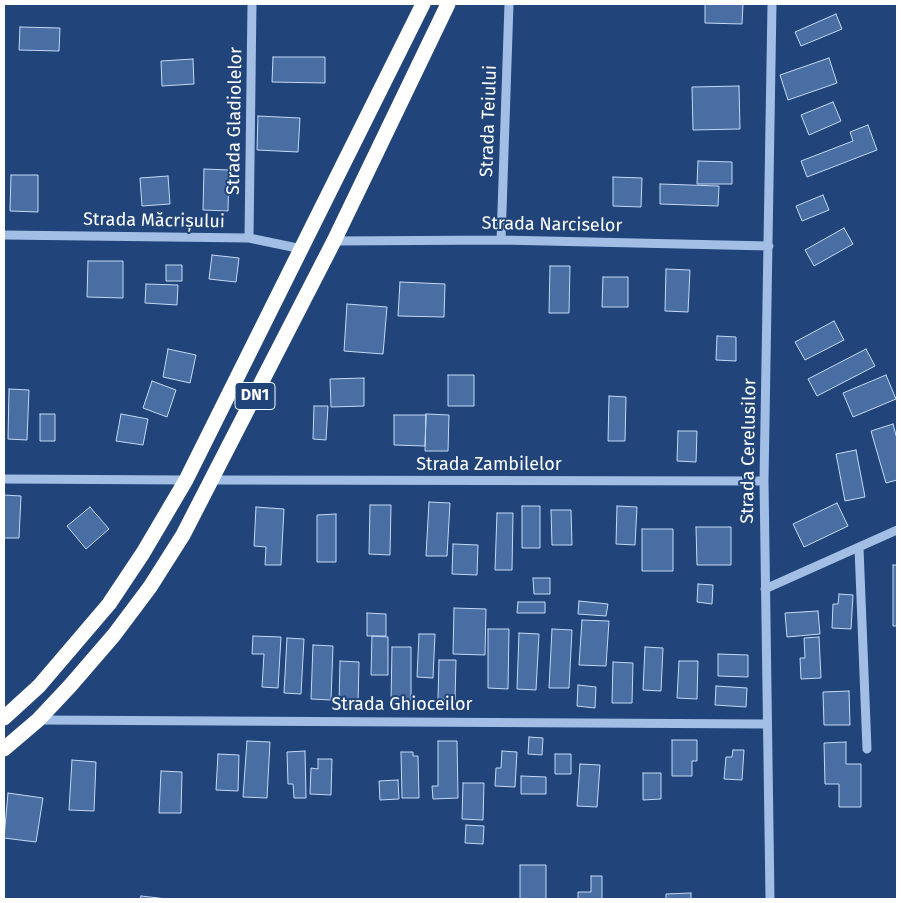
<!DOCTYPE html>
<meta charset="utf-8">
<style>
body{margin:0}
#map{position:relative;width:901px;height:903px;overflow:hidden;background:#21447a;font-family:"Fira Sans",sans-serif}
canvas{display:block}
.frame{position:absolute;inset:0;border:5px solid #fff;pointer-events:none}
</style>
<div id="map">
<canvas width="901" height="903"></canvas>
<div class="frame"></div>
</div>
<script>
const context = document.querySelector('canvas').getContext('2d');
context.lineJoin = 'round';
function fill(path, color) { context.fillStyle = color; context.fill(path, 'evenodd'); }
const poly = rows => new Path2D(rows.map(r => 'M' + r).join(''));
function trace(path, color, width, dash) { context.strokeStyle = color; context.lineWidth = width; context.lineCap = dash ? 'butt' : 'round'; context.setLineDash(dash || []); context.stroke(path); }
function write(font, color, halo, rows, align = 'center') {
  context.font = font + ' "Fira Sans",sans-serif'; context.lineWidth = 4; context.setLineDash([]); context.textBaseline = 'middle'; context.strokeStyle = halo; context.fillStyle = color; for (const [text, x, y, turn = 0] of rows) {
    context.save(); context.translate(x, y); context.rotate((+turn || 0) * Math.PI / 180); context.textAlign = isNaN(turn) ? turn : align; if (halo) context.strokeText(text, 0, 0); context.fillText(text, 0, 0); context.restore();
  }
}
const building = poly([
 [705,4,743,4,742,24,705,23,705,4],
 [836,14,842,29,801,46,795,32,836,14],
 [20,27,60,28,59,51,19,50,20,27],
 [273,57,325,57,325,83,272,82,273,57],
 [829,58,837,83,788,100,780,75,829,58],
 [193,59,194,84,162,86,161,61,193,59],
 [739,86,740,129,693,130,692,87,739,86],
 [833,102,841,121,809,135,801,115,833,102],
 [258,116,300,118,298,152,257,150,258,116],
 [868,125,877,150,807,177,801,161,853,141,850,132,868,125],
 [698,161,732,162,732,184,697,184,698,161],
 [204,169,229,170,228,211,203,210,204,169],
 [11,175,38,175,38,212,10,211,11,175],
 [168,176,170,204,142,206,140,178,168,176],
 [613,177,642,178,641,207,613,206,613,177],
 [660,184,719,186,718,206,660,204,660,184],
 [823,195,829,210,802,221,796,206,823,195],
 [844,228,853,244,814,266,805,250,844,228],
 [212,255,239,258,236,282,209,279,212,255],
 [88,261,123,261,123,298,87,297,88,261],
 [166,265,182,265,182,281,166,281,166,265],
 [550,266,570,266,569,313,549,313,550,266],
 [666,269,690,270,688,312,665,311,666,269],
 [603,277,628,277,628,307,602,307,603,277],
 [400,282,445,284,444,317,398,316,400,282],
 [146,284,178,285,177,305,145,303,146,284],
 [347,304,387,307,383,354,344,351,347,304],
 [834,321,844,340,805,360,795,342,834,321],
 [717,336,736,337,736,361,716,360,717,336],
 [168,349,196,355,190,383,163,377,168,349],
 [866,349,875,366,817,396,808,379,866,349],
 [448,375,474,375,474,406,448,406,448,375],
 [886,375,896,399,853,417,843,393,886,375],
 [364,378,364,406,331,407,330,379,364,378],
 [152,381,176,390,167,417,143,408,152,381],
 [9,389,29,390,27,440,8,439,9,389],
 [609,396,626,397,625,441,608,441,609,396],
 [314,406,328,406,326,440,313,439,314,406],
 [40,414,55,414,55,441,40,441,40,414],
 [121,414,148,419,143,445,116,441,121,414],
 [426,414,449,415,448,451,425,451,426,414],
 [394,415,426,415,425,446,394,445,394,415],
 [893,424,897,439,897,480,886,483,871,431,893,424],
 [678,431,697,431,696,462,677,461,678,431],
 [856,450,865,497,845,501,836,454,856,450],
 [4,495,21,496,19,538,4,538,4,495],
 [429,502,450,503,447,556,426,556,429,502],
 [837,503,848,526,804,547,793,524,837,503],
 [370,505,391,505,390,555,369,554,370,505],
 [522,506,540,506,540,548,522,548,522,506],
 [617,506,637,507,635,545,616,544,617,506],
 [90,507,109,529,86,549,67,526,90,507],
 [256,507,284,509,281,565,265,565,266,547,254,546,256,507],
 [551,510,571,510,572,545,552,545,551,510],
 [497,513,513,513,512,570,495,570,497,513],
 [336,514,336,562,317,562,317,515,336,514],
 [696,527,731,527,731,565,697,565,696,527],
 [642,529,673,529,673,571,642,571,642,529],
 [453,544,478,545,477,575,452,574,453,544],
 [893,565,897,565,897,626,893,626,893,565],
 [533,578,550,578,550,594,534,594,533,578],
 [698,584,713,585,712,604,697,602,698,584],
 [839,594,853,595,851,629,832,628,833,604,838,604,839,594],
 [579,601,608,604,606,616,578,614,579,601],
 [518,602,545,602,545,613,517,613,518,602],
 [454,608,486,609,485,655,453,654,454,608],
 [818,611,820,634,787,637,785,613,818,611],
 [367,613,386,614,386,636,367,636,367,613],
 [582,620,609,621,606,666,579,665,582,620],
 [488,629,509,629,508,689,488,688,488,629],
 [552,629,572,630,569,688,549,688,552,629],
 [519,633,539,634,536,690,517,689,519,633],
 [419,634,435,634,433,678,417,677,419,634],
 [253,636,281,637,278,688,262,687,264,654,252,654,253,636],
 [372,636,388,637,388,675,371,675,372,636],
 [819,637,821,678,801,679,800,658,805,658,804,638,819,637],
 [287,638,304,639,301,694,284,693,287,638],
 [313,645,333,646,331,700,311,699,313,645],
 [392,647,411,647,411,701,391,701,392,647],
 [645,647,663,648,661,691,643,690,645,647],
 [718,654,748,655,748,677,718,676,718,654],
 [439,660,456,660,455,700,438,699,439,660],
 [340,661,359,662,358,705,339,705,340,661],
 [679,661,698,661,697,699,677,698,679,661],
 [613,662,633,663,632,703,612,703,613,662],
 [578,685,596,687,595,708,577,706,578,685],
 [716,686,747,688,746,707,715,705,716,686],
 [849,691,850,725,824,725,823,692,849,691],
 [529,737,543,738,542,755,528,754,529,737],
 [672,740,697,740,697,761,692,761,692,776,672,776,672,740],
 [247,741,270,742,267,798,243,797,247,741],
 [438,741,457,741,458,798,433,799,432,786,438,786,438,741],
 [846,742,846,764,861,764,861,807,839,807,839,784,825,784,824,743,846,742],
 [733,750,744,750,742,780,724,779,726,757,732,757,733,750],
 [305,751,306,798,294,798,293,784,288,784,287,752,305,751],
 [502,751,517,752,515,787,495,786,496,768,501,768,502,751],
 [401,752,413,752,413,756,418,756,419,798,402,798,401,752],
 [218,754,239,755,238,791,216,790,218,754],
 [555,754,571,754,571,774,555,774,555,754],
 [318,759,332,759,331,795,310,794,311,768,318,769,318,759],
 [72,760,96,762,94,811,69,810,72,760],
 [580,764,600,765,597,807,577,806,580,764],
 [161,771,182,772,181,813,159,813,161,771],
 [643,773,661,773,661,799,643,800,643,773],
 [521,776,546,777,546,794,521,794,521,776],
 [398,780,399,799,380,800,379,781,398,780],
 [463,783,484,783,483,820,462,819,463,783],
 [8,793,43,798,36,842,4,838,8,793],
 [466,825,484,826,483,844,465,843,466,825],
 [520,865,546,865,546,899,520,899,520,865],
 [591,876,602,876,602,899,578,899,578,892,591,892,591,876],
 [691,893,691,899,666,899,666,894,691,893],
 [141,896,167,899,140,899,141,896]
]);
fill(building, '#496ea3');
trace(building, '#c5d9f4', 1);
trace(poly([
 [4,235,249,238,302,249],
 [249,238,252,4],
 [501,240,509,4],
 [334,241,501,240,769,246],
 [4,479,186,480],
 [213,480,764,481],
 [859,548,867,749],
 [765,589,897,530],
 [39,720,766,724],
 [770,899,764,481,772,4]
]), '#a2bee5', 9);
trace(poly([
 [4,718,39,686,109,604,143,553,186,480,423,4],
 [4,749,38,720,70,686,114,635,150,587,183,535,334,241,448,4]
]), '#fff', 15);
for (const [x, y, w] of [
 [255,396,40]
]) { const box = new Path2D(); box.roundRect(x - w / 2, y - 13.5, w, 27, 4); context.fillStyle = '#21447a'; context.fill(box); trace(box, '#fff', 1); }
write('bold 16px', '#fff', null, [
 ["DN1",255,396]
]);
write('18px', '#fff', '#21447a', [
 ["Strada Gladiolelor",235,121,-89],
 ["Strada Teiului",489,121,-88],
 ["Strada Măcrișului",154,221,1],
 ["Strada Narciselor",552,225,1],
 ["Strada Cerelusilor",749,451,-89],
 ["Strada Zambilelor",489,465],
 ["Strada Ghioceilor",402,705]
]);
</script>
